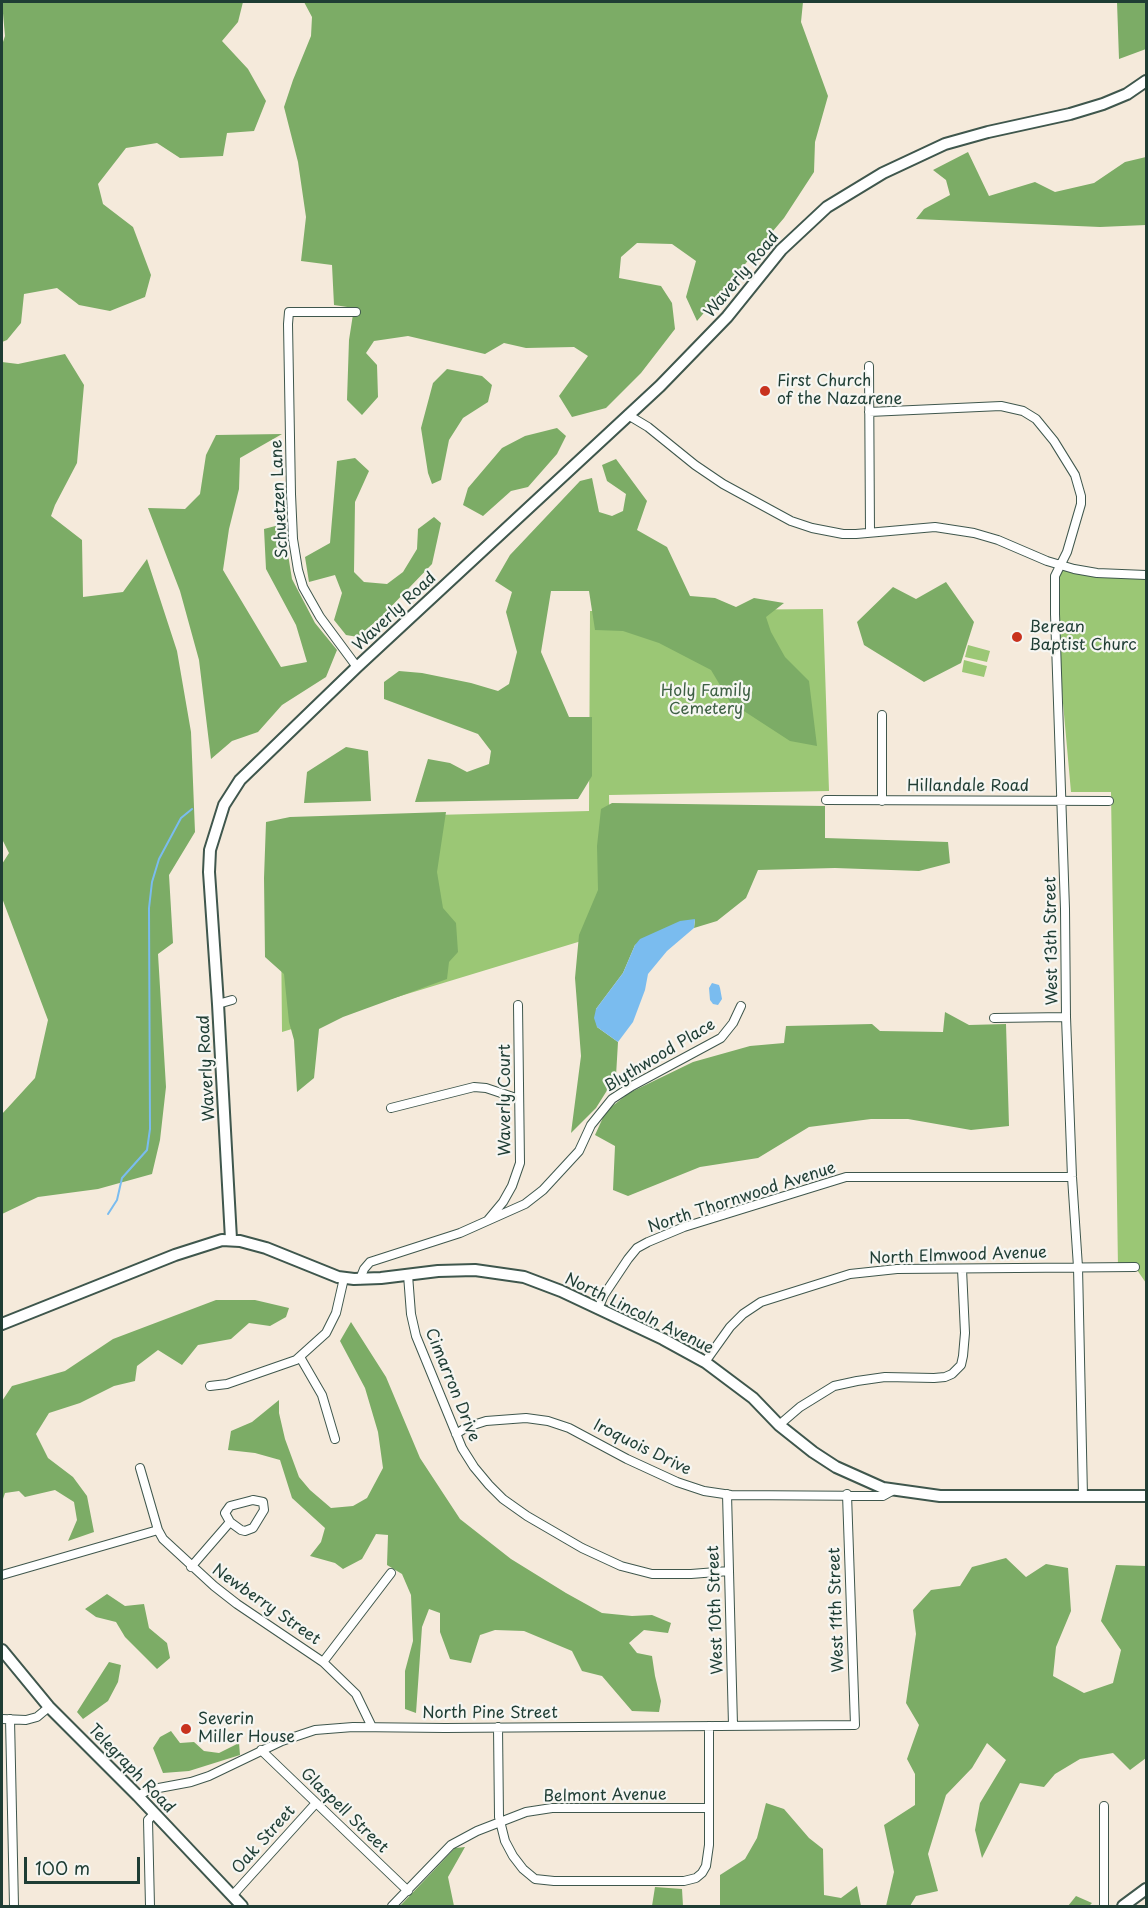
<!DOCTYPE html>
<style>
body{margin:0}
#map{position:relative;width:1148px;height:1908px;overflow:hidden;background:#f5eadb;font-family:"Playpen Sans",sans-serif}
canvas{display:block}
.frame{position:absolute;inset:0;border:3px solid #1f3d34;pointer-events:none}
.scale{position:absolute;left:24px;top:1857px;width:116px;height:27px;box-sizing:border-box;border:3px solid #1f3d34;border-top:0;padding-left:8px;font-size:18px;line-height:21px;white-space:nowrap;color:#1f3d34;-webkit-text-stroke:4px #f6f6f2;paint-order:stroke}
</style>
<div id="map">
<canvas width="1148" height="1908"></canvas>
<div class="frame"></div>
<div class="scale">100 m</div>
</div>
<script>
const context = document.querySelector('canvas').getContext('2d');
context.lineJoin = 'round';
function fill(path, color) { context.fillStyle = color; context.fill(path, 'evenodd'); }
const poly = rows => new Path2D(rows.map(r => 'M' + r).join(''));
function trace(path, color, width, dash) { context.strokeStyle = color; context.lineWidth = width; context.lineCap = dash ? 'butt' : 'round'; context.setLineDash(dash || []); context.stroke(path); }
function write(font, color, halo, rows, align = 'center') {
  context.font = font + ' "Playpen Sans",sans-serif'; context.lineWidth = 4.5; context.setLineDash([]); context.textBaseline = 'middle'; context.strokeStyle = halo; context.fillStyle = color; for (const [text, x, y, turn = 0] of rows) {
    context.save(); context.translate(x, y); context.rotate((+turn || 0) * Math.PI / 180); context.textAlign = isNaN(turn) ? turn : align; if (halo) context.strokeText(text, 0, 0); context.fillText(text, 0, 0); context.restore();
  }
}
fill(poly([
 [1061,565,1146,575,1146,1283,1135,1267,1118,1268,1111,792,1071,792,1055,614,1055,576],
 [823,609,829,791,609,795,611,932,282,1032,280,819,589,811,590,611],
 [968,645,990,651,987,662,965,657],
 [964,660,987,666,984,677,962,672]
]), '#9bc775');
fill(poly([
 [2,2,243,2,238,22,222,41,248,69,266,101,254,131,227,133,223,156,180,158,157,143,126,148,98,184,103,204,133,227,151,275,145,297,110,311,79,305,57,288,24,294,21,323,7,340,2,342,2,45,5,36],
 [304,2,803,2,801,22,828,96,815,142,814,172,784,218,697,321,686,297,696,261,672,244,637,243,621,257,619,278,661,286,672,303,675,329,641,373,606,408,572,417,559,396,588,356,574,347,526,348,504,343,485,354,408,336,374,341,366,353,377,365,378,397,362,415,347,400,349,340,354,308,334,305,332,265,301,261,306,217,298,162,284,107,293,80,311,36,312,17],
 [1117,2,1146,2,1146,49,1119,59],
 [968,152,989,196,1035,182,1055,192,1094,183,1125,162,1146,157,1146,225,1100,227,916,219,924,209,950,195,946,180,933,170],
 [65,354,84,385,77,463,55,505,51,516,82,540,83,597,123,592,147,559,177,651,191,732,195,832,169,875,173,943,158,954,166,1087,160,1140,152,1174,98,1189,38,1197,2,1214,2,1114,35,1078,48,1020,2,898,2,864,9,853,2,839,2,362,18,364],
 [447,369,482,376,492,385,488,402,463,418,449,440,441,480,432,484,428,473,421,428,433,383],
 [557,428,566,436,557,454,528,487,511,491,483,516,463,505,468,488,502,448,525,436],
 [282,434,240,458,239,489,229,529,223,570,281,667,307,662,296,625,266,569,264,529,283,524,292,579,315,623,337,650,326,677,282,705,258,732,232,741,211,759,199,660,180,591,148,508,185,509,200,494,206,455,216,435],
 [355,458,369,471,355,502,354,572,364,582,387,584,403,572,417,549,418,529,434,517,441,523,432,564,383,615,358,637,346,635,334,620,342,593,335,575,309,582,305,557,330,543,337,461],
 [616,459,647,501,637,530,667,547,690,596,715,598,736,607,754,598,784,603,766,617,771,632,785,657,809,681,817,746,790,741,730,702,711,670,659,643,623,631,595,630,589,591,551,591,541,652,569,717,592,717,592,776,578,799,415,802,428,759,450,763,467,772,489,764,491,751,478,734,384,699,384,682,399,671,422,673,471,683,498,691,509,684,517,652,506,612,512,592,495,581,510,555,580,481,592,478,599,512,612,516,623,511,626,494,607,481,602,465],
 [946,582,974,622,961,663,924,682,864,645,857,622,893,587,916,599],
 [346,747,368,751,371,801,304,803,307,772],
 [612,803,825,806,825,838,948,842,950,863,919,871,835,868,758,870,746,898,717,921,694,928,695,920,635,945,623,973,596,1009,597,1027,618,1042,616,1076,596,1108,571,1133,581,1056,575,978,579,935,598,890,597,846,601,809],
 [446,812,437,872,443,908,456,923,458,952,449,962,447,979,343,1017,319,1029,314,1078,297,1092,294,1040,289,1022,284,974,265,957,264,878,266,822,290,817],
 [945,1012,969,1025,1006,1024,1009,1126,971,1130,908,1119,871,1119,809,1127,758,1158,700,1167,628,1196,613,1190,615,1146,595,1135,606,1111,629,1093,693,1062,750,1046,784,1043,786,1026,872,1024,880,1031,943,1032],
 [216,1300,255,1300,289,1308,286,1317,270,1326,249,1323,231,1339,198,1345,182,1365,158,1350,137,1366,135,1381,114,1386,80,1403,49,1413,36,1434,48,1458,73,1477,87,1496,94,1532,68,1541,77,1520,74,1502,55,1490,25,1497,19,1491,5,1493,2,1502,2,1401,12,1386,65,1371,113,1339],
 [351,1322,386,1377,420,1458,460,1519,511,1559,566,1593,602,1613,632,1616,652,1615,671,1623,668,1633,644,1630,629,1643,637,1653,652,1656,655,1676,661,1701,659,1712,632,1711,602,1676,582,1671,572,1651,524,1631,495,1630,480,1635,471,1663,450,1659,440,1632,440,1613,429,1609,422,1627,416,1713,405,1709,405,1671,413,1641,411,1595,402,1574,387,1565,388,1535,376,1534,362,1559,343,1569,335,1563,310,1556,321,1542,325,1528,292,1498,280,1460,255,1453,228,1450,231,1431,252,1422,279,1400,279,1413,285,1439,299,1477,310,1490,331,1508,353,1506,367,1498,383,1468,378,1432,365,1388,340,1341],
 [1006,1558,1026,1577,1046,1564,1068,1568,1071,1611,1056,1647,1053,1676,1084,1693,1113,1683,1121,1650,1101,1621,1116,1565,1146,1566,1146,1758,1130,1770,1113,1753,1080,1759,1055,1774,1044,1787,1020,1783,982,1858,975,1830,980,1803,1006,1760,987,1743,972,1768,946,1795,928,1854,938,1891,916,1896,910,1906,886,1906,894,1872,884,1825,915,1805,915,1774,907,1759,919,1725,906,1703,916,1634,913,1610,931,1590,960,1586,972,1567],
 [107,1594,125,1606,144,1604,149,1628,167,1643,170,1658,157,1669,125,1637,116,1622,96,1617,85,1609],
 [109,1662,121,1665,118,1682,108,1701,83,1719,77,1712],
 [171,1731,180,1743,194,1742,204,1751,219,1753,239,1743,240,1755,189,1771,163,1773,153,1748,160,1737],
 [766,1803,784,1809,809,1838,823,1849,824,1895,841,1898,857,1886,861,1906,720,1906,720,1875,745,1859,757,1838],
 [465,1847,448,1877,454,1906,400,1906,455,1848],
 [655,1887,682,1889,683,1906,652,1906],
 [1076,1896,1092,1903,1089,1906,1068,1906]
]), '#7cac66');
fill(poly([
 [695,919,694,928,667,951,648,974,645,990,633,1022,618,1042,597,1027,594,1018,596,1009,623,973,635,945,640,939,680,921],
 [712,983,719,985,720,988,722,999,718,1005,713,1004,710,1000,709,988]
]), '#7abcef');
trace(poly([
 [108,1214,117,1200,122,1178,147,1150,150,1129,149,908,152,882,159,859,181,818,192,809]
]), '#7abcef', 2);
const street = poly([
 [356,312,289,312,288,324,291,494,293,539,298,570,303,587,320,617,357,667],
 [869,366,870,532],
 [869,412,1001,406,1023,411,1036,419,1054,441,1075,475,1081,496,1081,504,1067,552,1055,576,1055,614,1065,909,1066,1017,1072,1177,1078,1267,1083,1496],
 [628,415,648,427,695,465,723,484,791,521,812,528,843,534,856,534,935,527,974,533,998,540,1047,561,1074,569,1097,573,1146,575],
 [882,715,882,801],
 [826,800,1109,801],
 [218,1004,232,1000],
 [994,1018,1066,1017],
 [391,1108,474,1087,486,1088,519,1099],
 [488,1220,503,1202,512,1186,520,1163,518,1005],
 [408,1275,411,1314,416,1336,462,1448,474,1467,489,1485,503,1499,527,1516,582,1548,621,1566,652,1574,691,1574,729,1571],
 [360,1279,364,1269,370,1262,460,1233,525,1204,543,1190,579,1151,591,1125,612,1099,632,1086,721,1038,733,1023,741,1006],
 [598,1309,604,1295,628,1259,637,1248,648,1242,684,1227,846,1177,1072,1177],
 [300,1357,322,1395,335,1439],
 [705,1362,730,1327,743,1314,761,1302,850,1274,897,1269,1135,1267],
 [210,1386,227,1384,296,1360,326,1333,336,1313,344,1278],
 [779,1425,800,1407,834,1386,857,1381,885,1377,934,1378,945,1377,952,1374,961,1365,963,1356,965,1333,962,1269],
 [456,1434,467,1427,486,1421,526,1418,548,1421,569,1428,627,1459,677,1482,704,1491,731,1495,883,1496,892,1491],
 [140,1468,158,1530,163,1539,214,1586,237,1604,323,1662,356,1694,372,1727],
 [727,1494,733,1725],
 [253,1500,263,1502,264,1510,253,1528,245,1531,241,1530,230,1522,225,1513,230,1506,253,1500],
 [191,1567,230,1522],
 [2,1575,158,1530],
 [323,1662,391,1573],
 [2,1719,26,1720,37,1717,49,1707],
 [10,1719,14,1906],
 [498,1727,499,1817,505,1841,513,1856,523,1869,535,1879,554,1881,684,1881,696,1878,702,1873,706,1866,709,1845,709,1726],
 [261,1750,408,1891],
 [138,1796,148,1790,191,1782,209,1776,282,1741,315,1730,353,1727,445,1728,855,1725,847,1494],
 [1104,1806,1104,1906],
 [232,1896,316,1803],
 [150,1906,148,1820,154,1814],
 [392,1906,451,1845,477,1831,526,1812,552,1808,709,1808]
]);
const secondary = poly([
 [231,1239,218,1004,209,872,210,850,224,805,240,780,357,667,660,386,727,317,781,250,827,207,883,173,945,144,988,132,1070,114,1103,104,1127,94,1146,81],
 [2,1324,175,1255,222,1240,240,1241,266,1248,338,1277,354,1279,381,1278,438,1271,475,1270,524,1277,561,1291,663,1339,705,1362,753,1398,779,1425,813,1452,836,1467,883,1488,940,1496,1146,1496],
 [2,1650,49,1707,138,1796,242,1906],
 [1123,1906,1146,1889]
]);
trace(street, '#3f574d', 10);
trace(secondary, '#3f574d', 14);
trace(street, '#fff', 8);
trace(secondary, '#fff', 10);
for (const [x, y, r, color] of [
 [765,391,6,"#c8321e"],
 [1017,637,6,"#c8321e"],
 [186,1729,6,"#c8321e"]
]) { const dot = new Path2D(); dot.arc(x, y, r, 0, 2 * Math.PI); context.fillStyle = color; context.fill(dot); trace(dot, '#f6f6f2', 2); }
write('16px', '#1f3d34', '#f6f6f2', [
 ["Waverly Road",742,275,-50],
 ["Schuetzen Lane",280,499,-93],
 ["Waverly Road",395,612,-43],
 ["Hillandale Road",968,787],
 ["West 13th Street",1052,941,-91],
 ["Blythwood Place",660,1056,-31],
 ["Waverly Road",207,1068,-93],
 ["Waverly Court",506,1100,-90],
 ["North Thornwood Avenue",742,1198,-18],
 ["North Elmwood Avenue",958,1256,-2],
 ["North Lincoln Avenue",639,1314,26],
 ["Cimarron Drive",452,1385,68],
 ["Iroquois Drive",642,1448,26],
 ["Newberry Street",266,1605,35],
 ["West 10th Street",716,1610,-92],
 ["West 11th Street",837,1610,-92],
 ["North Pine Street",490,1714],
 ["Telegraph Road",131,1769,46],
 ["Belmont Avenue",605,1796,-1],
 ["Glaspell Street",344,1811,44],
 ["Oak Street",264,1840,-48]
]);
write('16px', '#1f3d34', '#f6f6f2', [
 ["First Church",777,382],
 ["of the Nazarene",777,400],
 ["Berean",1029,628],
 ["Baptist Churc",1029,646],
 ["Severin",198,1720],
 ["Miller House",198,1738]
], 'left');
write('16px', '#3e6044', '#f6f6f2', [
 ["Holy Family",706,692],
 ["Cemetery",706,710]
]);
</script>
